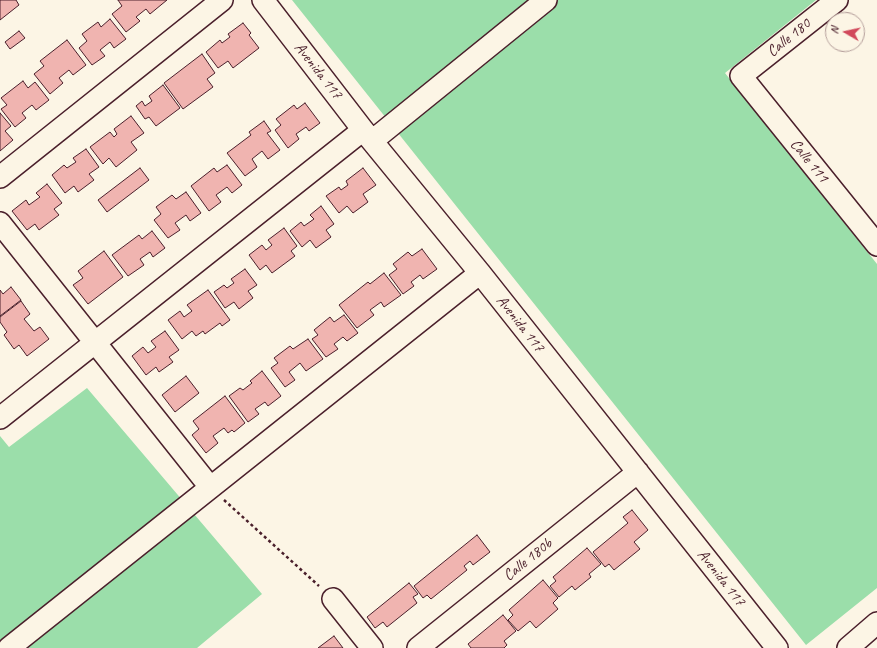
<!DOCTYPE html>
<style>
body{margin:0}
#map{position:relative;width:877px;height:648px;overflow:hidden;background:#fcf5e5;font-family:Caveat,sans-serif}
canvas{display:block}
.north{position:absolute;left:825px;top:12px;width:40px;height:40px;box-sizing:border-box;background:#fcf5e5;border:1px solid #b59f9b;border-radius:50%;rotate:279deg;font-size:11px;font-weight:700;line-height:16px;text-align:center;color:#4a1f2b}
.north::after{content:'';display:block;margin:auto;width:14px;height:18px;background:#d1495b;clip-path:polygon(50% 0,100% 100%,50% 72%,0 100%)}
</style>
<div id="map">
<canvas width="877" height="648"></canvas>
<div class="north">N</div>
</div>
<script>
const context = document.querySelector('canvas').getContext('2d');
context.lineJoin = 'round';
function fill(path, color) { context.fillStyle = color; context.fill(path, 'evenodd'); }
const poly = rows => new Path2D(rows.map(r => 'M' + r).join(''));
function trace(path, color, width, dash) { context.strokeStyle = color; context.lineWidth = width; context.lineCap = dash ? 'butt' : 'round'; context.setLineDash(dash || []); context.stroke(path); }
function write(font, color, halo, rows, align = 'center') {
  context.font = font + ' Caveat,sans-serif'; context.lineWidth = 3; context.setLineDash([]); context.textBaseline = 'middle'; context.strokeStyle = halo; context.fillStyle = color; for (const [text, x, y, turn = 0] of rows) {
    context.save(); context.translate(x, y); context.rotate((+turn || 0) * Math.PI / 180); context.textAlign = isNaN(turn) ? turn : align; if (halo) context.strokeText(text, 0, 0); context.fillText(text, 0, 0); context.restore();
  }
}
fill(poly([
 [292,0,816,0,725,73,877,264,877,588,806,645],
 [87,388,262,594,197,648,0,648,0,436,9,447]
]), '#9bdeaa');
const building = poly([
 [0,0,16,0,19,5,0,20,0,0],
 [118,0,167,0,150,14,146,9,136,17,140,21,126,32,112,14,122,6,118,0],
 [110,19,126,39,114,48,110,42,100,50,105,56,92,65,79,48,87,41,82,34,98,22,101,27,110,19],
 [243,23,251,33,249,35,259,48,233,68,228,61,218,68,206,52,220,40,222,43,230,37,228,34,243,23],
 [19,31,25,38,10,49,5,42,19,31],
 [67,40,86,65,73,75,69,70,59,78,63,83,50,94,34,74,44,66,40,61,67,40],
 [202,54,215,73,207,79,213,87,183,109,164,83,202,54],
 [23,81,28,88,35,82,49,100,36,110,32,105,22,113,26,118,15,127,1,109,7,105,1,98,23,81],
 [163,85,180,108,156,126,149,117,145,119,136,106,142,101,145,106,152,101,149,96,163,85],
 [305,103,320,123,309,131,306,127,296,134,299,139,288,148,275,130,281,125,276,119,294,105,297,109,305,103],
 [0,113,11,126,5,131,13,140,0,151,0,113],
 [131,116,144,133,131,142,137,150,116,167,109,158,103,164,90,147,110,132,114,137,117,134,114,129,131,116],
 [264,121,271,131,267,133,280,150,268,159,262,151,252,159,257,167,245,176,227,153,251,135,249,132,264,121],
 [86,149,99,167,89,174,94,180,78,192,74,186,65,193,52,175,64,165,67,168,76,162,73,158,86,149],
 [227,165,242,185,232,193,227,187,216,195,221,202,209,211,191,186,214,168,217,172,227,165],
 [140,168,149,180,107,212,98,200,140,168],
 [363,168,376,185,363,194,368,202,353,213,347,206,339,213,326,196,339,187,341,190,348,185,346,181,363,168],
 [47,184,62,203,54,209,59,215,39,230,35,224,27,230,12,211,26,200,29,205,40,197,36,193,47,184],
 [186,192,201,213,190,221,186,215,175,223,180,230,168,238,154,220,161,214,156,207,172,195,176,199,186,192],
 [321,206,334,224,326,230,331,237,316,248,310,240,302,247,290,231,301,222,304,226,314,219,310,215,321,206],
 [284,228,297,246,291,251,295,256,272,273,266,265,260,270,249,255,262,245,266,250,272,245,268,240,284,228],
 [152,231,165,248,153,257,150,252,140,259,144,265,128,276,112,255,139,235,142,239,152,231],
 [422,249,437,269,423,279,420,275,411,282,414,286,403,294,389,275,397,269,393,264,408,252,412,256,422,249],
 [104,251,123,277,88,304,73,285,83,278,78,271,104,251],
 [245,269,257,285,248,291,253,298,239,309,234,302,225,308,214,292,224,285,227,288,234,283,231,279,245,269],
 [384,273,401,295,384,307,381,302,370,310,374,315,357,328,339,305,368,282,370,284,384,273],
 [11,287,21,300,0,316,0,290,3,294,11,287],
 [208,290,230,320,222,326,220,323,205,334,203,331,196,336,192,331,182,339,168,320,180,311,184,317,192,311,187,305,208,290],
 [21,301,30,314,24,319,34,331,40,327,49,339,27,356,19,345,14,349,4,335,7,332,0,322,0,317,21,301],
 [344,315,358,333,347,341,343,337,334,344,338,349,326,357,312,339,318,335,314,330,330,317,334,322,344,315],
 [165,331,179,350,169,357,173,362,159,372,156,367,146,375,132,356,143,347,148,353,156,347,151,341,165,331],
 [308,339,323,359,306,371,300,363,289,372,295,380,285,387,271,368,278,363,274,358,290,346,293,349,308,339],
 [262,371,281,396,268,406,265,402,255,409,259,414,248,422,229,396,240,388,243,390,252,383,250,381,262,371],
 [186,376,199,393,175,412,162,395,186,376],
 [225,396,245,423,234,432,232,430,228,433,224,428,213,436,218,443,206,453,192,435,199,429,193,421,225,396],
 [632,510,648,530,634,542,640,549,614,570,609,564,605,567,593,552,628,523,623,517,632,510],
 [477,535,490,552,473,565,470,561,464,566,467,570,431,599,427,595,423,598,414,586,477,535],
 [587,548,601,564,589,574,591,577,575,590,572,586,559,597,550,586,556,581,553,577,587,548],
 [543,580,558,598,553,603,558,609,536,628,530,621,518,631,508,620,513,615,509,610,543,580],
 [409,583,418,594,413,597,417,603,387,627,383,622,375,628,367,617,409,583],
 [503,615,516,631,504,641,507,645,504,648,471,648,468,644,503,615],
 [334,636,343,648,318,648,334,636]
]);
fill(building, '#f0b4b0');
trace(building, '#4a1f2b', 1);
const minor = poly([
 [263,0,363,130,480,273,777,648],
 [837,0,741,76,877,245],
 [372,141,546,0],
 [0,177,222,0],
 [0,223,210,487],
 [0,418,363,130],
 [333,599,372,648],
 [9,648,480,273],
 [418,648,638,472],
 [848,648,877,623]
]);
trace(minor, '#4a1f2b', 24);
trace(poly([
 [224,500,319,586]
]), '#4a1f2b', 2.5, [3, 3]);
trace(minor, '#fcf5e5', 21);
write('16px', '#4a1f2b', '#fcf5e5', [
 ["Calle 180",789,38,-39],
 ["Avenida 117",318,71,52],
 ["Calle 111",809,161,51],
 ["Avenida 117",520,324,52],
 ["Calle 180b",528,560,-39],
 ["Avenida 117",721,578,52]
]);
</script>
